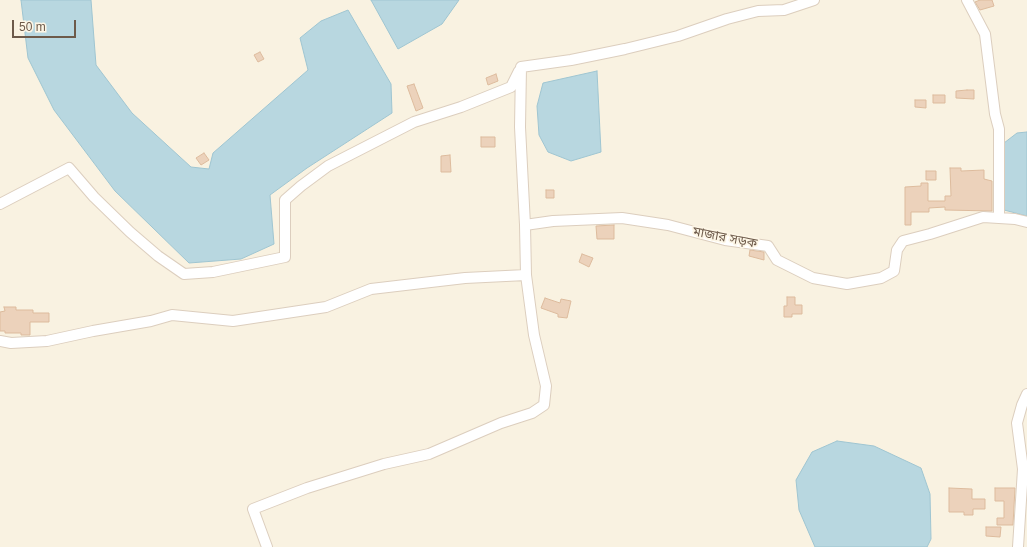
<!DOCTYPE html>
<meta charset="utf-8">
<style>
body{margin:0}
#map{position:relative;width:1027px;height:547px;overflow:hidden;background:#f9f2e1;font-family:Arial,sans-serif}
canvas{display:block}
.scale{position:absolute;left:12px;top:20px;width:64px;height:18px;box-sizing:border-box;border:2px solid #6d5a4a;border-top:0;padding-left:5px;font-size:12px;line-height:14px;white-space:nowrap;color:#6d5a4a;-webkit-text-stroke:3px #fdf6e6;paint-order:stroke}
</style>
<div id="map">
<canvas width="1027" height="547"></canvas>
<div class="scale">50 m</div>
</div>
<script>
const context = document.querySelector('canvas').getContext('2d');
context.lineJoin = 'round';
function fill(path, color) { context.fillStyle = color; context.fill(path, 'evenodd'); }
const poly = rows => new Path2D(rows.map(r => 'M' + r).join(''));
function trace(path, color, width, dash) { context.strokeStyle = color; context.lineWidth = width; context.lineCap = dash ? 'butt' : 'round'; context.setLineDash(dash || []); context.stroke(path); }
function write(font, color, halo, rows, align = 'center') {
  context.font = font + ' Arial,"Noto Sans Bengali",sans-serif'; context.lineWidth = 3.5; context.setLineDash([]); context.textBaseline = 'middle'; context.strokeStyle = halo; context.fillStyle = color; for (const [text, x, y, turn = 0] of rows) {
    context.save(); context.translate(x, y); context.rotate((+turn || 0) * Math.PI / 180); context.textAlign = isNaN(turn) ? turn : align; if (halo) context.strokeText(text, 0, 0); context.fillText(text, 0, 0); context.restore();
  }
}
const water = poly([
 [21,0,91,0,96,65,132,113,191,167,209,169,213,153,308,70,300,38,321,21,348,10,391,84,392,113,307,168,270,195,274,244,241,259,189,263,115,191,54,110,28,58,21,0],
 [371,0,459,0,442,24,398,49,371,0],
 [597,71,601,152,571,161,548,152,539,135,537,106,543,83,597,71],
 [1027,132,1027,216,1004,210,1004,143,1017,133,1027,132],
 [837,441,874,446,921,468,930,494,931,539,927,547,815,547,799,510,796,480,812,452,837,441]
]);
fill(water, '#b8d7e0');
trace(water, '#9fc5d1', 1);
const building = poly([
 [980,0,992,0,994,6,980,10,975,2,980,0],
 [260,52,264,59,258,62,254,55,260,52],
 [496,74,498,81,488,85,486,78,496,74],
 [414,84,423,108,416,111,407,86,414,84],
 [967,90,974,90,974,99,956,98,956,91,967,90],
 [933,95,945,95,945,103,933,103,933,95],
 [915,100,926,100,926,108,915,107,915,100],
 [481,137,495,137,495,147,481,147,481,137],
 [204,153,209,160,201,165,196,158,204,153],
 [450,155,451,172,441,172,441,156,450,155],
 [950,168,961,168,961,171,984,170,984,179,992,181,992,211,945,210,945,207,929,208,929,212,911,212,911,225,905,225,905,187,921,186,921,183,928,183,928,201,945,201,945,196,951,196,950,168],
 [926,171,936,171,936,180,926,180,926,171],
 [546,190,554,190,554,198,546,198,546,190],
 [614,225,614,239,597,239,596,226,614,225],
 [750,250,764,252,764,260,749,256,750,250],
 [582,254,593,258,589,267,579,262,582,254],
 [787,297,795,297,795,305,802,305,802,314,792,314,792,317,784,317,784,306,787,306,787,297],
 [545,298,560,303,561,299,571,301,567,318,558,317,558,314,541,308,545,298],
 [4,307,16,307,16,310,33,310,33,313,49,313,49,322,30,322,30,335,21,335,21,333,5,333,5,331,0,331,0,312,5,311,4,307],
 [949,488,972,489,972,499,985,499,985,509,973,509,973,515,964,515,964,512,949,512,949,488],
 [995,488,1015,488,1013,525,997,525,997,518,1004,518,1004,501,995,501,995,488],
 [986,527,1001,527,1000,537,986,536,986,527]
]);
fill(building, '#ecd2bb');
trace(building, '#ddbb9d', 1);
const street = poly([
 [967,0,985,34,995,114,999,129,999,218],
 [521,67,571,60,625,49,678,36,727,19,758,11,784,10,814,0],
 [0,204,69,168,94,197,130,232,158,256,184,274,213,272,285,257,285,200,301,186,328,166,414,122,461,107,511,87,519,71],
 [525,225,553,221,622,218,668,225,725,240,768,246,777,260,813,278,847,284,881,278,894,271,897,250,903,241,930,234,983,217,1015,219,1027,222],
 [0,341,11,343,47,341,93,331,151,321,172,315,233,321,326,307,371,289,465,278,526,275],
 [267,547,253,509,307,488,384,464,429,454,501,423,532,413,544,405,546,386,534,335,526,275,525,225,520,127,521,67],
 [1018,547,1023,469,1017,423,1022,405,1027,394]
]);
trace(street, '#dccebe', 12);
trace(street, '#fff', 10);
write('13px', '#6d5a4a', '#fdf6e6', [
 ["মাজার সড়ক",725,238,11]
]);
</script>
